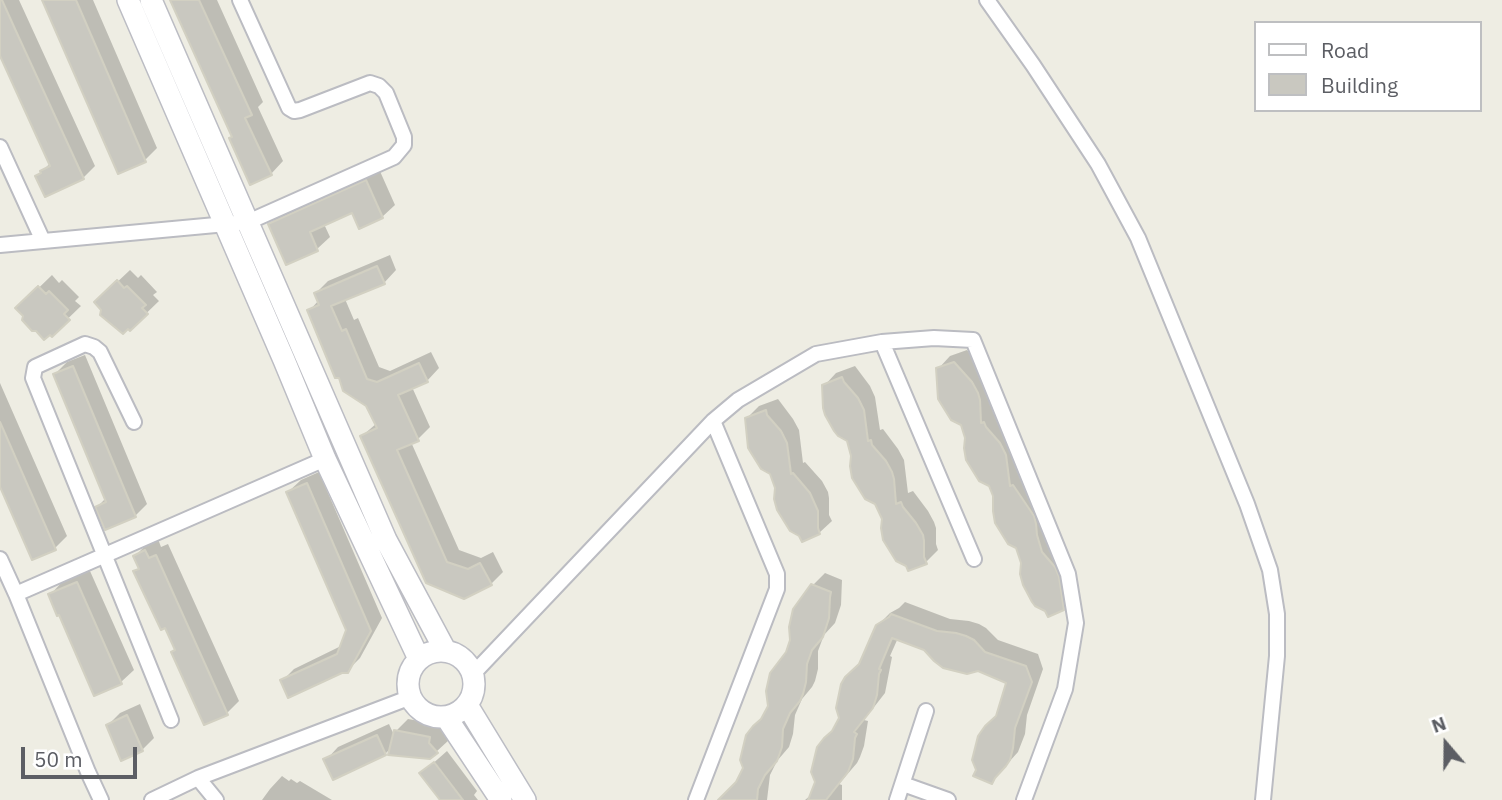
<!DOCTYPE html>
<style>
body{margin:0}
#map{position:relative;width:1502px;height:800px;overflow:hidden;background:#eeede3;font-family:"IBM Plex Sans",sans-serif}
canvas{display:block}
.legend{position:absolute;left:1254px;top:21px;width:228px;height:91px;box-sizing:border-box;background:#fff;border:2px solid #bebfc1;margin:0;padding:9px 12px;list-style:none;font-size:21px;color:#5c5e64}
.legend li{display:flex;align-items:center;gap:14px;height:35px}
.legend b{width:35px;border:2px solid #bebfc1}
.north{position:absolute;left:1411px;top:709px;width:70px;height:70px;-webkit-text-stroke:5px #fff;paint-order:stroke;rotate:340deg;font-size:19px;font-weight:700;line-height:28px;text-align:center;color:#5c5e64}
.north::after{content:'';display:block;margin:auto;width:24px;height:32px;background:#5c5e64;clip-path:polygon(50% 0,100% 100%,50% 72%,0 100%)}
.scale{position:absolute;left:21px;top:747px;width:116px;height:32px;box-sizing:border-box;border:4px solid #5c5e64;border-top:0;padding-left:9px;font-size:21px;line-height:24px;white-space:nowrap;color:#5c5e64;-webkit-text-stroke:5px #fff;paint-order:stroke}
</style>
<div id="map">
<canvas width="1502" height="800"></canvas>
<ul class="legend">
<li><b style="height:9px;background:#fff"></b>Road</li>
<li><b style="height:19px;background:#c9c8c0"></b>Building</li>
</ul>
<div class="north">N</div>
<div class="scale">50 m</div>
</div>
<script>
const context = document.querySelector('canvas').getContext('2d');
context.lineJoin = 'round';
function fill(path, color) { context.fillStyle = color; context.fill(path, 'evenodd'); }
const poly = rows => new Path2D(rows.map(r => 'M' + r).join(''));
function trace(path, color, width, dash) { context.strokeStyle = color; context.lineWidth = width; context.lineCap = dash ? 'butt' : 'round'; context.setLineDash(dash || []); context.stroke(path); }
fill(poly([
 [0,0,19,0,95,166,83,178,38,176,51,162,0,52],
 [44,0,93,0,157,148,145,160],
 [172,0,217,0,263,102,258,107,283,161,271,174,234,136],
 [379,169,395,205,382,217,353,211,324,224,330,237,317,249,287,263,270,224,282,212],
 [390,255,396,270,384,283,345,299,354,320,358,318,379,367,390,371,431,352,439,368,427,381,412,387,430,427,418,439,411,442,459,550,481,558,493,552,503,572,491,584,464,597,362,436,377,423,309,311,319,300,316,293,328,281],
 [130,270,138,278,141,275,157,292,153,295,159,301,130,329,103,310,96,302],
 [52,275,59,283,62,280,79,297,75,301,81,306,52,334,25,315,18,308],
 [967,350,984,370,991,387,993,412,997,411,1076,596,1063,609,1023,563,1018,547,967,438,938,369,950,356],
 [85,355,147,504,135,516,97,507,106,498,55,374,67,362],
 [855,366,870,386,875,397,880,430,883,429,898,449,904,460,908,493,913,491,928,511,934,522,936,528,936,544,938,550,926,562,884,518,853,456,848,440,824,386,836,373],
 [0,383,67,536,55,548,33,558,0,482],
 [778,399,793,419,799,430,803,463,805,462,822,481,828,492,829,498,829,515,832,521,819,533,777,488,747,418,759,406],
 [319,472,382,618,360,658,347,671,282,681,294,669,341,646,347,630,288,492,301,480],
 [158,539,161,547,168,544,239,701,227,713,205,723,176,649,136,571,140,567,135,556,147,544],
 [90,571,134,670,121,682,95,694,50,595,62,582],
 [825,573,842,580,841,605,835,623,824,635,818,651,818,669,815,681,812,687,802,699,795,715,793,734,789,747,777,761,770,775,767,800,722,800,739,780,770,706,812,586],
 [905,602,950,619,969,621,979,624,986,628,998,640,1038,654,1043,669,1027,715,1025,734,1018,752,991,782,997,717,1008,682,898,638,890,656,892,657,885,693,864,720,868,721,864,746,860,757,857,763,839,784,842,785,842,800,805,800,811,795,860,665,877,626,890,613,899,608],
 [140,704,154,738,142,750,108,725,120,713],
 [408,719,442,725,441,730,449,740,436,752,392,747,385,754,326,760,338,747,389,724,394,735,396,731],
 [447,751,477,791,474,795,478,800,442,800,421,774],
 [282,776,289,781,291,779,297,783,300,781,332,800,262,800,270,789]
]), '#0003');
const building = poly([
 [0,0,2,0,15,29,84,179,45,197,35,176,41,173,40,171,50,166,0,56,0,0],
 [42,0,76,0,146,162,118,174,42,0],
 [170,0,199,0,252,115,245,118,272,175,250,185,229,138,232,137,170,0],
 [366,180,383,218,359,229,352,213,310,232,318,251,286,265,268,224,366,180],
 [377,266,385,284,331,306,342,331,346,329,367,379,377,382,419,363,428,382,398,395,419,441,397,450,447,562,468,569,480,563,492,585,464,599,426,583,360,436,377,428,366,406,343,391,339,378,335,378,307,310,319,305,314,293,377,266],
 [117,280,124,288,127,286,146,305,142,308,148,314,130,331,128,329,123,334,100,315,101,310,94,302,117,280],
 [38,286,46,294,49,291,68,310,64,314,70,320,52,337,50,335,44,340,36,331,32,331,22,320,23,316,15,308,38,286],
 [954,362,972,382,978,393,980,400,981,423,984,422,986,427,1000,443,1006,455,1010,486,1013,485,1034,516,1036,524,1037,535,1042,552,1055,567,1059,577,1064,610,1048,617,1045,611,1035,606,1032,602,1023,585,1020,574,1021,563,1016,548,1008,544,995,523,993,511,993,496,989,486,979,481,966,460,964,448,965,438,961,425,951,420,938,399,936,368,954,362],
 [73,366,136,517,105,530,95,507,106,502,53,374,73,366],
 [842,377,844,382,858,398,864,410,868,441,871,440,872,445,886,461,892,472,894,479,896,504,901,502,903,507,916,523,923,535,924,541,924,557,927,564,908,571,906,566,896,561,883,540,881,528,882,519,875,504,865,499,852,478,850,466,851,456,847,441,838,436,834,431,825,415,823,408,822,385,842,377],
 [766,410,767,415,781,431,787,443,791,474,793,473,810,493,818,511,818,528,820,534,802,542,799,536,790,531,777,510,774,499,775,488,770,474,761,469,748,448,745,418,766,410],
 [0,422,56,550,32,560,0,487,0,422],
 [307,483,371,631,348,673,342,673,288,698,280,680,337,654,346,630,286,492,307,483],
 [145,550,149,558,156,555,228,715,204,725,171,652,175,650,165,628,161,630,133,571,139,569,133,556,145,550],
 [77,582,122,684,94,696,59,615,57,616,48,594,77,582],
 [811,584,831,592,830,597,829,618,823,637,812,650,807,664,806,682,803,694,800,701,790,713,783,729,782,747,777,761,765,775,758,789,757,800,718,800,736,782,743,768,740,760,746,735,753,726,761,719,768,706,766,691,770,673,786,652,790,640,789,627,793,609,811,584],
 [891,614,937,631,956,633,966,636,974,640,985,652,1026,666,1032,682,1015,728,1013,748,1010,760,1006,766,995,778,992,784,973,776,976,770,972,760,978,736,985,726,996,716,1006,683,978,671,967,674,943,668,934,661,924,650,892,638,879,669,881,670,879,674,877,695,873,708,854,732,857,734,855,738,853,759,848,772,826,800,808,800,815,782,811,772,817,747,824,738,832,731,839,718,836,708,841,684,845,677,859,664,876,625,889,617,891,614],
 [127,715,143,751,121,761,106,725,127,715],
 [394,730,430,737,429,743,438,753,430,759,388,755,394,730],
 [377,735,386,755,333,780,323,759,377,735],
 [434,762,463,800,440,800,419,773,434,762]
]);
fill(building, '#c9c8c0');
trace(building, '#d2d0c2', 2);
const street = poly([
 [987,0,1033,65,1098,164,1138,238,1247,504,1270,570,1277,614,1277,656,1263,800],
 [0,147,43,241],
 [0,245,248,222,394,157,404,145,404,137,386,93,379,86,370,83,300,110,294,111,289,108,240,0],
 [882,342,974,559],
 [134,422,100,352,94,347,85,344,35,367,33,378,171,720],
 [0,559,16,594,88,772,101,800],
 [16,594,325,459],
 [473,674,713,421,738,400,816,354,882,342,934,338,973,340,1068,574,1076,623,1065,689,1024,800],
 [198,778,216,800],
 [903,784,948,800],
 [152,800,198,778,411,697],
 [696,800,777,589,777,574,713,421],
 [897,800,926,711]
]);
const secondary = poly([
 [128,0,284,360,325,459,419,659],
 [151,0,386,540,445,650],
 '408 684a33 33 0 1 1 66 0a33 33 0 1 1-66 0Z',
 [467,705,525,800],
 [446,717,501,800]
]);
trace(street, '#bbbcc2', 18);
trace(secondary, '#bcbdc4', 24);
trace(street, '#fff', 14);
trace(secondary, '#fff', 21);
</script>
